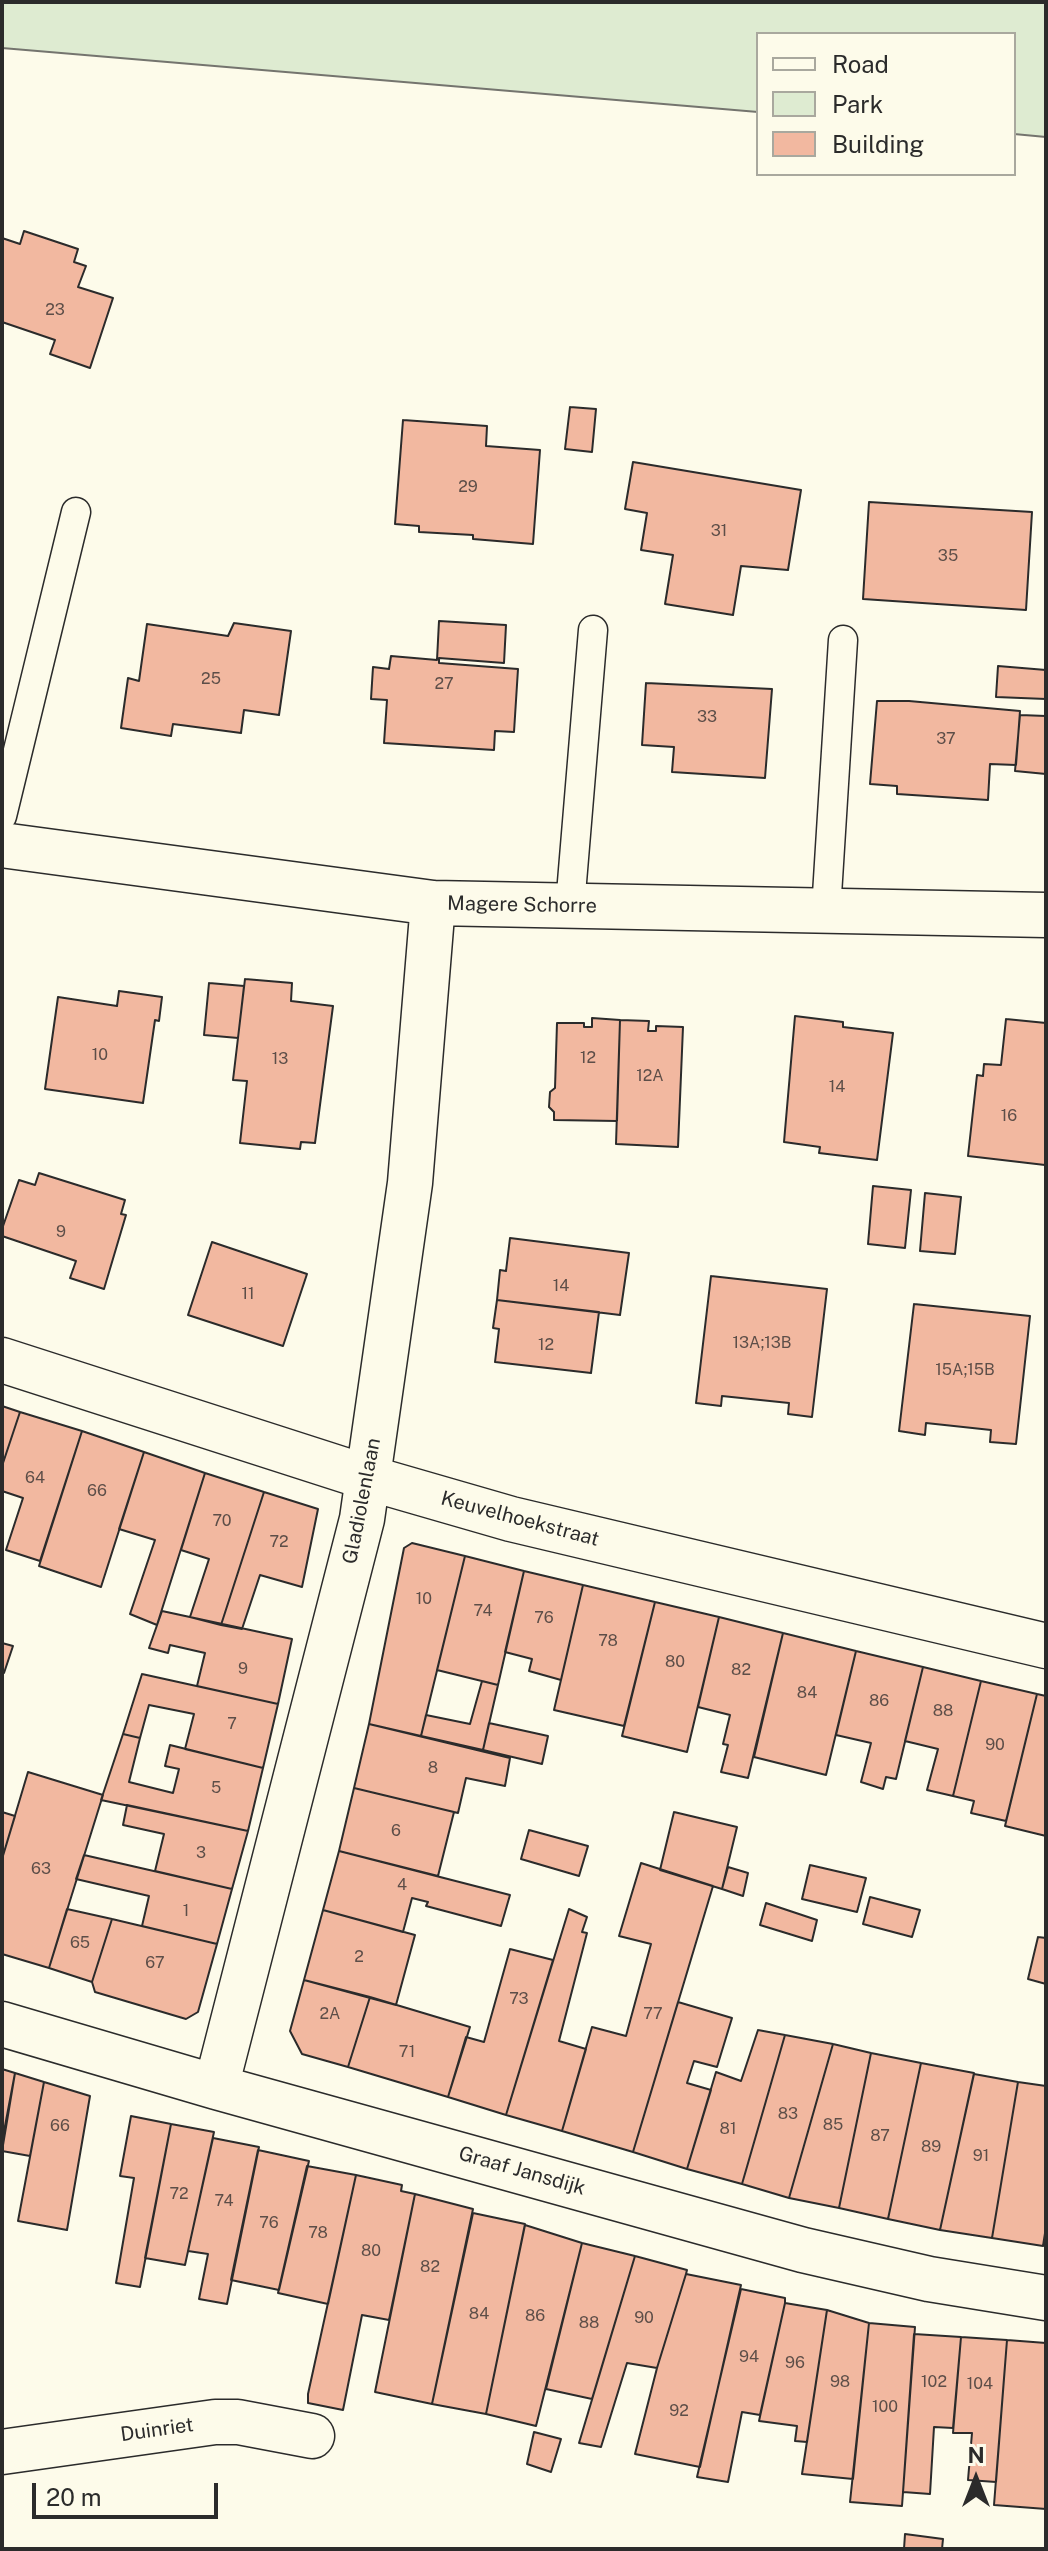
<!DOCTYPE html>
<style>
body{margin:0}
#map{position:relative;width:1048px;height:2551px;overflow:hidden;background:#fdfbea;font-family:"Public Sans",sans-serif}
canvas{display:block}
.frame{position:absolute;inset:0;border:4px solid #2b2b2b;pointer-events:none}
.legend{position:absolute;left:756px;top:32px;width:260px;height:144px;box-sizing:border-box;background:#fdfbea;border:2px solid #a9a89e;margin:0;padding:10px 14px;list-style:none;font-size:24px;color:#2b2b2b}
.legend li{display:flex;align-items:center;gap:16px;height:40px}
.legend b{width:40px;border:2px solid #a9a89e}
.north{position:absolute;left:936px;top:2439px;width:80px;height:80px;-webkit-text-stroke:6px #fdfbea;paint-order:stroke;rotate:0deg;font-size:22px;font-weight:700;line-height:32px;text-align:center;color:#2b2b2b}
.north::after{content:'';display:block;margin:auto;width:28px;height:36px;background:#2b2b2b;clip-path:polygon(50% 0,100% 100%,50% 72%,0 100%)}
.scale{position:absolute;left:32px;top:2483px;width:186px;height:36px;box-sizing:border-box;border:4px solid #2b2b2b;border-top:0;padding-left:10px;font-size:24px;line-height:28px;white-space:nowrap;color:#2b2b2b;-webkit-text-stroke:6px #fdfbea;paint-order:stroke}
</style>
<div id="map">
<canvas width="1048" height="2551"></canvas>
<div class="frame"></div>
<ul class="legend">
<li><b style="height:10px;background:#fdfbea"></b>Road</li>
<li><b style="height:22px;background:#deebd1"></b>Park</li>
<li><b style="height:22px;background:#f2b8a0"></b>Building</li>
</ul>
<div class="north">N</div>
<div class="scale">20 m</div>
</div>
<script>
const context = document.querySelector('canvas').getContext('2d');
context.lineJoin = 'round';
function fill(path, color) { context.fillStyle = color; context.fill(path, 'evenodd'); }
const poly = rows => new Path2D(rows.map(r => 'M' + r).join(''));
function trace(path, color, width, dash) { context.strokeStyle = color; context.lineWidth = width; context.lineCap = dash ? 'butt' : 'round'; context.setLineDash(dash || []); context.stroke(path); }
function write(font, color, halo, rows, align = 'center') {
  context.font = font + ' "Public Sans",sans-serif'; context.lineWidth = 6; context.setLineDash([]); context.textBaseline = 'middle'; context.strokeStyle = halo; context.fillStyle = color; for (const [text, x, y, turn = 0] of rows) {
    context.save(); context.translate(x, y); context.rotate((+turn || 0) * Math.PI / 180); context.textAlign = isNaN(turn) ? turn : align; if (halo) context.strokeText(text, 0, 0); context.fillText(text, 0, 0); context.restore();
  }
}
const green = poly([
 [2,2,1046,2,1046,137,1014,134,1014,34,758,34,758,112,2,48,2,2]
]);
fill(green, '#deebd1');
trace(green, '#74746e', 2);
const building = poly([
 [24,231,78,249,74,262,86,266,78,287,113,298,90,368,50,354,55,340,2,322,2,238,20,244,24,231],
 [570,407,596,409,592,452,565,449,570,407],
 [403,420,487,426,486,446,540,450,533,544,473,539,473,535,419,532,419,526,395,524,403,420],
 [633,462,801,490,788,570,741,566,733,615,665,604,673,555,641,550,647,513,625,509,633,462],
 [869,502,1032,512,1026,610,863,599,869,502],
 [439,621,506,625,504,663,439,658,439,663,518,669,514,732,495,731,494,750,384,743,387,700,371,699,373,667,389,669,391,656,437,660,439,621],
 [234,623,291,631,279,715,244,710,241,733,173,724,171,736,121,728,128,678,139,681,147,624,228,636,234,623],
 [998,666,1046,670,1046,699,996,697,998,666],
 [646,683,772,689,765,778,672,772,674,747,642,745,646,683],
 [877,701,909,701,1020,711,1016,765,990,764,988,800,897,794,897,786,870,784,877,701],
 [1020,715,1046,716,1046,774,1015,771,1020,715],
 [245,979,292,983,291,1001,333,1006,315,1143,301,1142,300,1149,240,1143,247,1081,233,1080,245,979],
 [209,983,244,986,238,1038,204,1035,209,983],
 [119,991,162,997,159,1021,155,1020,143,1103,45,1089,58,997,117,1006,119,991],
 [795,1016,843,1022,843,1027,893,1033,877,1160,819,1153,820,1147,784,1142,795,1016],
 [592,1018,620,1020,617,1121,554,1120,554,1112,549,1107,550,1092,555,1088,557,1023,584,1023,584,1027,592,1027,592,1018],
 [1006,1019,1046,1023,1045,1165,968,1156,977,1075,983,1076,984,1064,1001,1065,1006,1019],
 [620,1020,649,1021,648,1031,656,1031,656,1026,683,1027,678,1147,616,1144,620,1020],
 [39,1173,125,1200,121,1214,126,1215,104,1289,70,1278,76,1261,2,1236,2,1229,19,1180,35,1185,39,1173],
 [873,1186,911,1190,905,1248,868,1244,873,1186],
 [925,1193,961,1197,955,1254,920,1251,925,1193],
 [510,1238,629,1253,620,1315,497,1300,500,1270,506,1271,510,1238],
 [212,1242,307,1274,283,1346,188,1315,212,1242],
 [711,1276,827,1289,812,1417,788,1414,789,1403,722,1396,721,1406,696,1403,711,1276],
 [497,1300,599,1312,591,1373,495,1362,499,1329,493,1328,497,1300],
 [914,1304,1030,1316,1016,1444,990,1442,991,1430,926,1423,925,1435,899,1431,914,1304],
 [2,1406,20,1412,2,1466,2,1406],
 [20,1412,82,1431,40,1561,6,1550,23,1498,2,1491,2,1466,20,1412],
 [82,1431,144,1452,101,1587,39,1566,82,1431],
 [144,1452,205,1473,157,1625,130,1614,155,1540,119,1529,144,1452],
 [205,1473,264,1492,221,1625,190,1617,209,1559,181,1550,205,1473],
 [264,1492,318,1509,302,1587,260,1575,242,1629,221,1625,264,1492],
 [412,1543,465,1556,421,1736,369,1724,404,1548,412,1543],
 [465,1556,524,1571,498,1685,437,1670,465,1556],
 [524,1571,583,1585,561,1680,529,1671,532,1659,505,1652,524,1571],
 [583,1585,655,1602,624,1726,554,1710,583,1585],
 [655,1602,719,1617,687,1752,622,1736,655,1602],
 [162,1611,292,1639,278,1704,197,1686,205,1653,170,1645,168,1653,149,1648,162,1611],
 [719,1617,783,1633,748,1778,721,1772,728,1745,723,1744,730,1715,698,1707,719,1617],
 [783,1633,856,1651,826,1775,754,1757,783,1633],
 [2,1643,13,1646,4,1673,2,1673,2,1643],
 [856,1651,923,1667,896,1779,886,1777,883,1789,861,1782,871,1743,836,1735,856,1651],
 [923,1667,981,1681,953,1796,927,1790,938,1749,905,1741,923,1667],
 [142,1674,278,1704,263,1768,185,1749,194,1714,149,1705,140,1738,123,1734,142,1674],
 [482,1681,498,1685,483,1750,421,1736,426,1715,470,1724,482,1681],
 [981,1681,1037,1694,1006,1821,971,1813,974,1801,953,1796,981,1681],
 [1037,1694,1046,1696,1046,1836,1005,1826,1037,1694],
 [489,1723,548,1736,542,1764,483,1750,489,1723],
 [369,1724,510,1758,505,1786,466,1778,458,1813,354,1788,369,1724],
 [123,1734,140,1738,129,1782,173,1793,179,1769,165,1766,170,1745,263,1768,248,1831,101,1800,123,1734],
 [28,1772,103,1795,49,1968,2,1954,2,1859,28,1772],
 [354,1788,454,1812,438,1876,339,1851,354,1788],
 [127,1805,248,1831,232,1889,155,1871,164,1834,123,1825,127,1805],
 [2,1812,15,1816,2,1859,2,1812],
 [674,1812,737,1827,722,1889,660,1870,674,1812],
 [529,1830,588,1846,579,1876,521,1859,529,1830],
 [339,1851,510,1895,501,1926,426,1906,428,1902,412,1898,403,1932,323,1910,339,1851],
 [84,1855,232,1889,217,1944,142,1926,149,1896,76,1879,84,1855],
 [641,1863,713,1886,633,2152,562,2131,592,2027,626,2036,651,1944,619,1936,641,1863],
 [810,1865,866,1878,857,1912,802,1899,810,1865],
 [728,1867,748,1873,743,1896,722,1889,728,1867],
 [870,1897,920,1910,912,1937,863,1924,870,1897],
 [766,1903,817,1920,812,1941,760,1925,766,1903],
 [67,1909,112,1919,92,1982,49,1968,67,1909],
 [569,1909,587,1917,582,1932,587,1933,559,2041,586,2049,562,2131,506,2115,569,1909],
 [323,1910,415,1935,396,2005,304,1980,323,1910],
 [112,1919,217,1944,198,2012,186,2019,95,1992,92,1982,112,1919],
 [1038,1937,1046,1938,1046,1984,1028,1979,1038,1937],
 [510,1949,553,1960,506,2115,448,2097,466,2037,484,2042,510,1949],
 [304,1980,370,1997,348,2067,302,2054,290,2031,304,1980],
 [370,1997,470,2027,448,2097,348,2067,370,1997],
 [678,2002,732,2018,717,2067,694,2061,687,2083,711,2090,687,2169,633,2152,678,2002],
 [758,2030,785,2035,742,2184,687,2169,716,2072,741,2081,758,2030],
 [785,2035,833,2044,789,2198,742,2184,785,2035],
 [833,2044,871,2053,839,2208,789,2198,833,2044],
 [871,2053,921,2063,888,2219,839,2208,871,2053],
 [921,2063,974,2073,940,2230,888,2219,921,2063],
 [2,2069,15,2073,2,2142,2,2069],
 [15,2073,44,2082,30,2156,2,2151,15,2073],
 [974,2074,1018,2082,992,2238,940,2230,974,2074],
 [44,2082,90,2096,67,2230,18,2221,44,2082],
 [1018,2082,1046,2086,1046,2227,1043,2246,992,2238,1018,2082],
 [131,2116,171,2124,140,2287,116,2283,134,2178,120,2176,131,2116],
 [171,2124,214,2132,185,2265,145,2258,171,2124],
 [213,2138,259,2147,227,2304,199,2299,208,2254,188,2251,213,2138],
 [258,2150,309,2161,279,2290,231,2280,258,2150],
 [307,2166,356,2175,328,2304,278,2293,307,2166],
 [356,2175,402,2185,401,2191,415,2194,389,2320,362,2315,343,2410,308,2403,308,2394,356,2175],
 [415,2194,473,2209,432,2404,375,2392,415,2194],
 [473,2213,525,2224,486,2414,432,2404,473,2213],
 [525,2225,582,2243,536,2426,486,2414,525,2225],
 [582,2243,635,2256,592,2399,546,2389,582,2243],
 [635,2256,687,2270,686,2274,657,2368,627,2363,601,2447,579,2443,635,2256],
 [686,2274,741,2285,700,2467,635,2454,657,2368,686,2274],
 [741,2289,785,2298,785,2303,760,2415,742,2412,728,2482,697,2477,741,2289],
 [785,2303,827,2310,807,2442,795,2441,797,2426,759,2421,785,2303],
 [827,2310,869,2323,853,2479,802,2474,827,2310],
 [869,2323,915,2327,902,2506,850,2502,869,2323],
 [914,2334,961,2337,953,2428,934,2427,930,2494,903,2492,914,2334],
 [961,2337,1007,2340,996,2482,968,2480,972,2433,953,2433,961,2337],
 [1007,2340,1046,2343,1046,2509,994,2505,1007,2340],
 [534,2432,561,2439,551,2472,527,2464,534,2432],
 [905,2534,943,2539,942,2549,904,2549,905,2534]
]);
fill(building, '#f2b8a0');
trace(building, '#2b2b2b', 2);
const service = poly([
 [2,816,76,512],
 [570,906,593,630],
 [826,911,843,640]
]);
const minor = poly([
 [2,845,433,903,1046,915],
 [2,1360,369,1478,511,1519,1046,1646],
 [2,2024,216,2087,803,2250,929,2279,1046,2298],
 [216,2087,362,1519,410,1183,433,903],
 [2,2452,215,2422,238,2422,312,2436]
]);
trace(service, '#2b2b2b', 31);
trace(minor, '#2b2b2b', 47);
trace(service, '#fdfbea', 28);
trace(minor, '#fdfbea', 44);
write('16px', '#5d4e48', null, [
 ["23",55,310],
 ["29",468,487],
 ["31",719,531],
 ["35",948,556],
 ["25",211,679],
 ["27",444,684],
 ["33",707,717],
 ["37",946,739],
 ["10",100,1055],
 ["12",588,1058],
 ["13",280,1059],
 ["12A",650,1076],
 ["14",837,1087],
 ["16",1009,1116],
 ["9",61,1232],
 ["14",561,1286],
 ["11",248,1294],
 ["13A;13B",762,1343],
 ["12",546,1345],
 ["15A;15B",965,1370],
 ["64",35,1478],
 ["66",97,1491],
 ["70",222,1521],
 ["72",279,1542],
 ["10",424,1599],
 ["74",483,1611],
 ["76",544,1618],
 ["78",608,1641],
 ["80",675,1662],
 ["9",243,1669],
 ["82",741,1670],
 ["84",807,1693],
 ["86",879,1701],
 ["88",943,1711],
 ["7",232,1724],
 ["90",995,1745],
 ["8",433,1768],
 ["5",216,1788],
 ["6",396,1831],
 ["3",201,1853],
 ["63",41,1869],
 ["4",402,1885],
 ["1",186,1911],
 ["65",80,1943],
 ["2",359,1957],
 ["67",155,1963],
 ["73",519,1999],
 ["2A",330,2014],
 ["77",653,2014],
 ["71",407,2052],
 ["83",788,2114],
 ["85",833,2125],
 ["66",60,2126],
 ["81",728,2129],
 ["87",880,2136],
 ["89",931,2147],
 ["91",981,2156],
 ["72",179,2194],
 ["74",224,2201],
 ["76",269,2223],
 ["78",318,2233],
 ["80",371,2251],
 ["82",430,2267],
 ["84",479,2314],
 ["86",535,2316],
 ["90",644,2318],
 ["88",589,2323],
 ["94",749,2357],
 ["96",795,2363],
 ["98",840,2382],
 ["102",934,2382],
 ["104",980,2384],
 ["100",885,2407],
 ["92",679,2411]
]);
write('20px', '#2b2b2b', '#fdfbea', [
 ["Magere Schorre",522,905,1],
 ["Gladiolenlaan",362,1501,-79],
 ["Keuvelhoekstraat",520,1519,15],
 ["Graaf Jansdijk",522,2171,16],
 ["Duinriet",157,2430,-8]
]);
</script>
